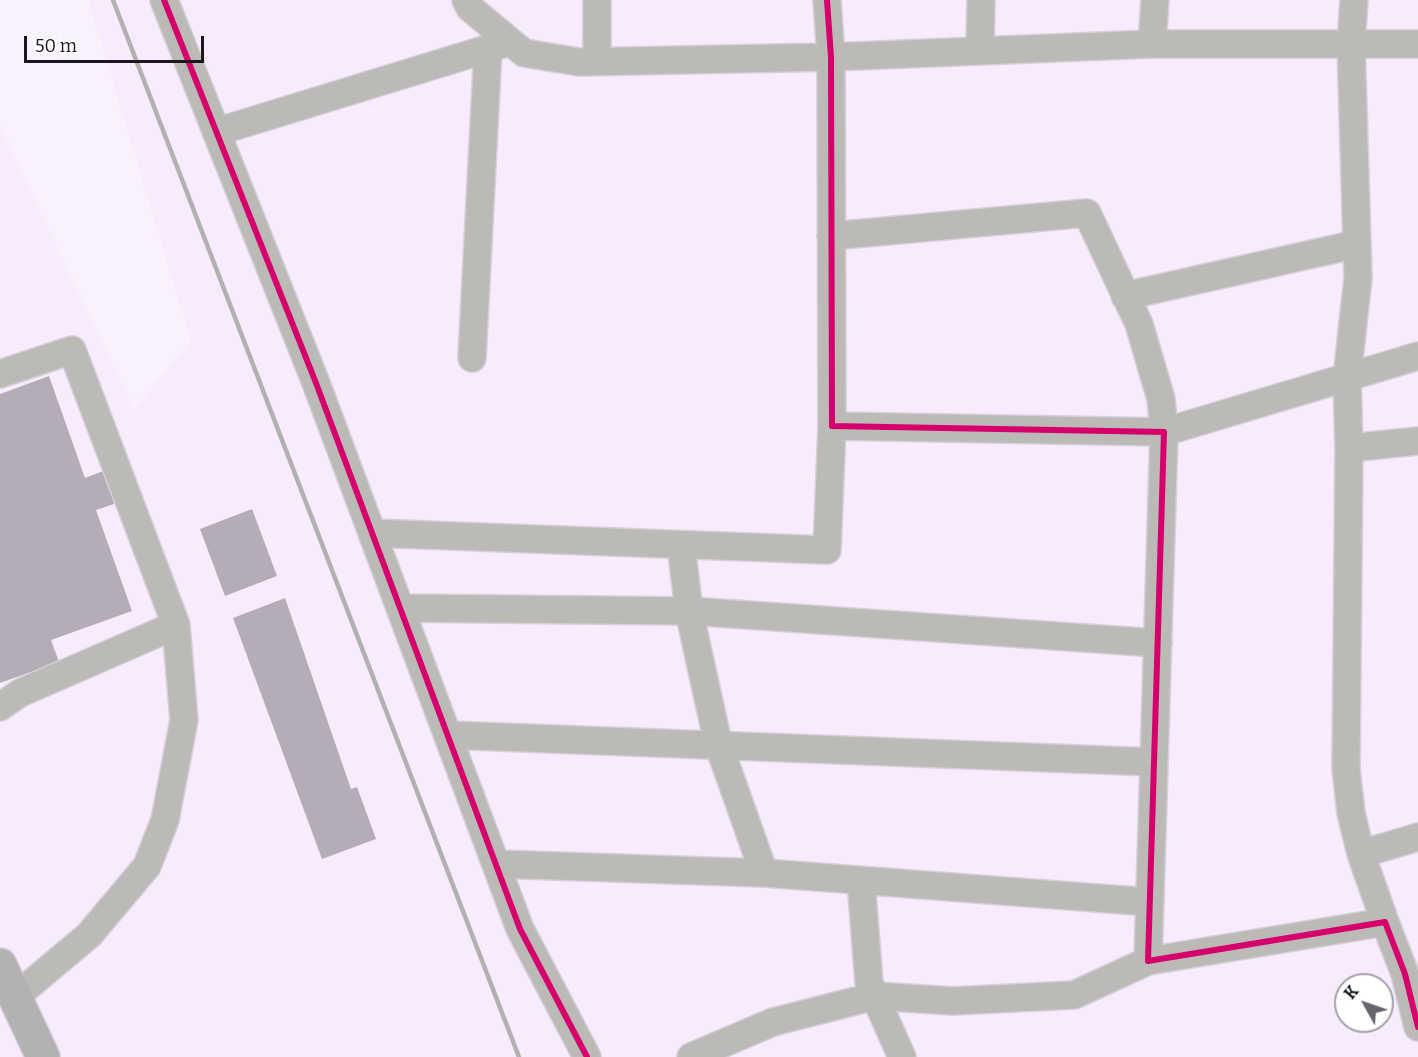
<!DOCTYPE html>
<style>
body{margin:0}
#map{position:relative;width:1418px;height:1057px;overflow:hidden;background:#f9f2fc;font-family:Bitter,serif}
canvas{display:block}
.north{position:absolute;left:1334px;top:973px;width:60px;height:60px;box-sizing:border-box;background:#fff;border:2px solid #a4a2a5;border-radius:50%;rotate:310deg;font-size:16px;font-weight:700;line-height:24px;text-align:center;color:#1c161f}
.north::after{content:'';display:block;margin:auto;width:21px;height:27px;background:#69636c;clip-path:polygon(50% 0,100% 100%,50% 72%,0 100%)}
.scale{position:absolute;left:24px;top:36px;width:180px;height:27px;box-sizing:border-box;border:3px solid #1c161f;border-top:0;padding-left:8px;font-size:18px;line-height:21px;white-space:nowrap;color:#1c161f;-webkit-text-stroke:4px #fff;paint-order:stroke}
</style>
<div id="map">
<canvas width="1418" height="1057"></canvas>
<div class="north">K</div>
<div class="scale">50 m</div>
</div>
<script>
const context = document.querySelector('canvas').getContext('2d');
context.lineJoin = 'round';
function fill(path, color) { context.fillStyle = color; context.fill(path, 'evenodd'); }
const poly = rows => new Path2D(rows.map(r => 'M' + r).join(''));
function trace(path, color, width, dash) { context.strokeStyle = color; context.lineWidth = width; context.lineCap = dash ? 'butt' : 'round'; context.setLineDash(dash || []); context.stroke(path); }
fill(poly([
 [88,0,1418,0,1418,1057,0,1057,0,126,134,409,191,341],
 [1346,985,1382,985,1382,1021,1346,1021]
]), '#f8ebfe');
fill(poly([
 [49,376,85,478,111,468,123,501,96,510,132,611,51,640,59,662,0,683,0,394],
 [252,509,277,576,225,596,200,529],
 [285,598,351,789,357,787,376,839,322,859,233,618]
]), '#b4adb7');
const minor = poly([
 [164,0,316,383,520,929,587,1057],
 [466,0,470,8,524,53,579,62,831,57,1152,44,1418,44],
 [597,0,597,61],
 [827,0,831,57,832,426,1164,432,1148,961,1385,922,1405,974,1418,1027],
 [1354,0,1351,44,1358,278,1347,377,1349,448,1346,769,1351,813,1361,854,1385,922],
 [1152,44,1155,0],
 [980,51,981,0],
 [216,132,503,44],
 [831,236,1087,213,1139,324,1161,399,1164,432,1418,356],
 [1125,296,1357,244],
 [472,358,488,48],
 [0,374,72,350,176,625,184,720,165,820,147,866,89,935,14,998],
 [1349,448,1418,441],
 [372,533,827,550,832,426],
 [681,545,689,611,718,743,764,873],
 [400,608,689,611,1158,643],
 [0,707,20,693,176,625],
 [448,735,1154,762],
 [1361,854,1418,837],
 [496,864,764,873,1150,902],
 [861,881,869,983,902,1057],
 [691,1057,773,1022,875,996,953,1001,1074,995,1148,961]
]);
const major = poly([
 [0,965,43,1057]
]);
trace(minor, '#d5d0d8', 30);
trace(major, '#d5d0d8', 36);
trace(minor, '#bbbab7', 27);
trace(major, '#b3b1b1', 33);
trace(poly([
 [113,0,519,1057]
]), '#b2b0b0', 4.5);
trace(poly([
 [164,0,316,383,520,929,587,1057],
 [827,0,831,57,832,426,1164,432,1148,961,1385,922,1405,974,1418,1027]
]), '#d6006c', 6);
</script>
